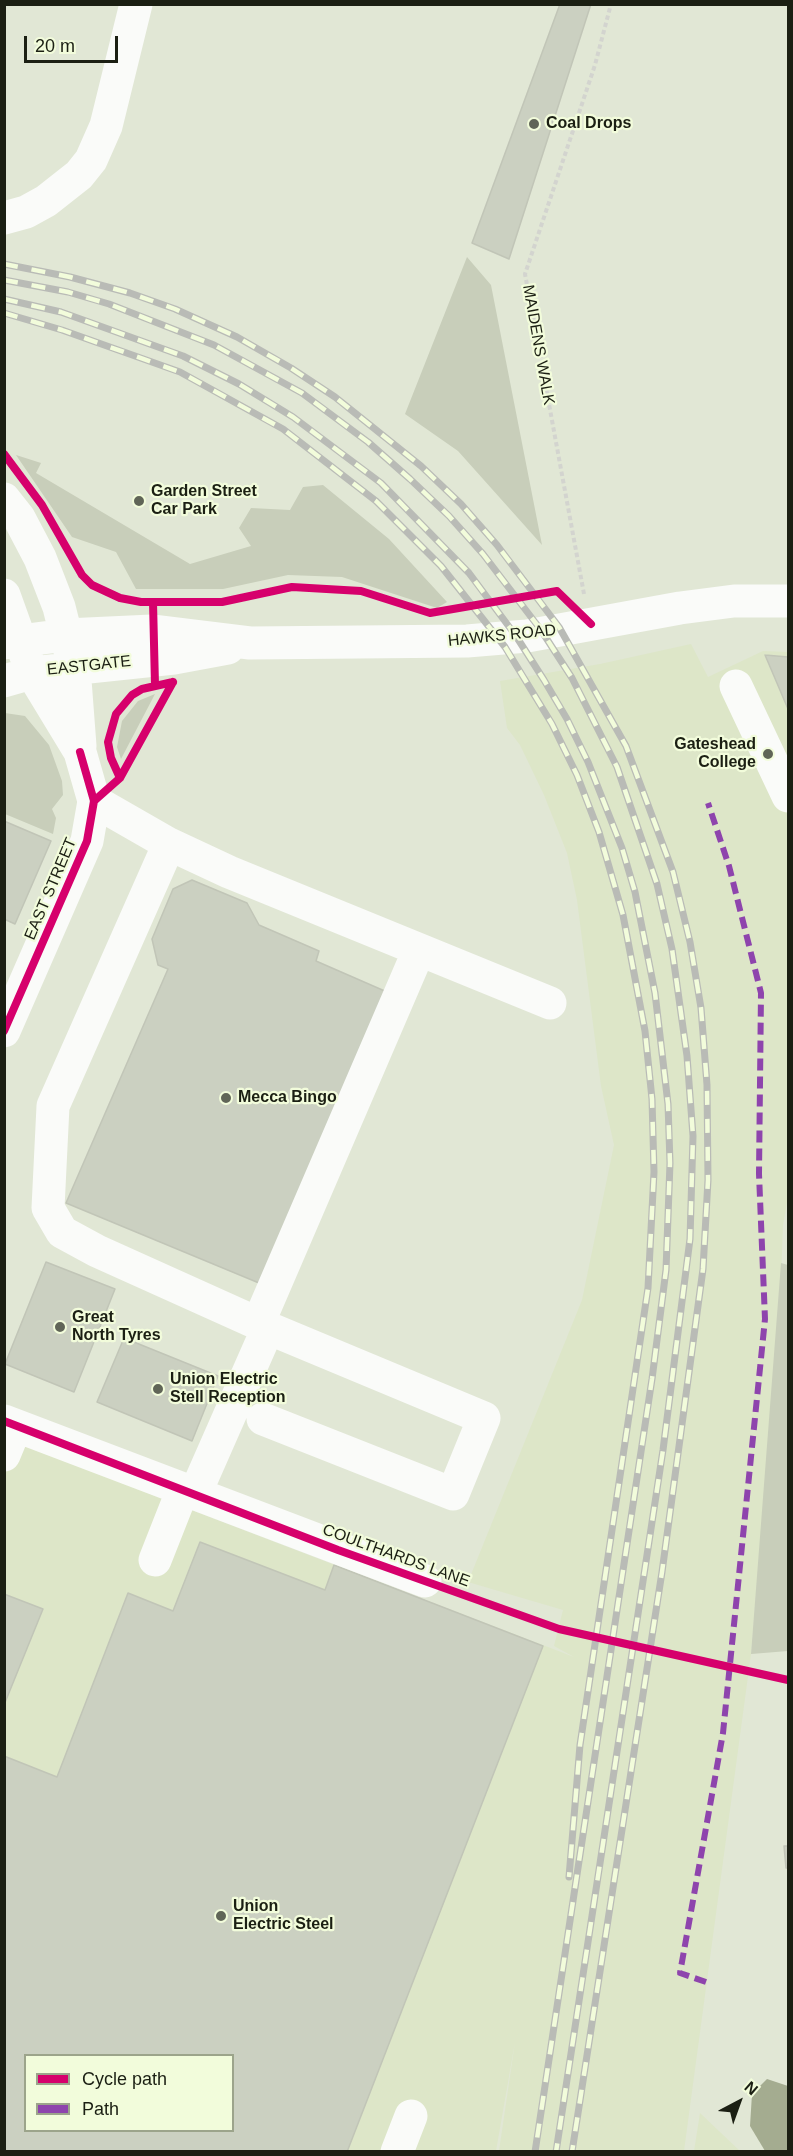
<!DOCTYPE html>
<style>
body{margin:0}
#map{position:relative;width:793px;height:2156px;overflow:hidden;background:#e1e7d5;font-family:Helvetica,sans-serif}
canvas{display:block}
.frame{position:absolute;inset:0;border:6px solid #1b1f13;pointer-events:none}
.legend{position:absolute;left:24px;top:2054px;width:210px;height:78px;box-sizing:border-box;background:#f2fcdb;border:2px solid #9ca48b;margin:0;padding:8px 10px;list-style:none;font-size:18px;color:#1b1f13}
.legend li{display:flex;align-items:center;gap:12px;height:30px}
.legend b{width:30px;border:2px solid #9ca48b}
.north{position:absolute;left:709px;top:2072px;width:60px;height:60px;-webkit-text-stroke:4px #f2fcdb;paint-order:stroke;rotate:41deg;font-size:16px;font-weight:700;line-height:24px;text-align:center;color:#1b1f13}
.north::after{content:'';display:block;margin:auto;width:21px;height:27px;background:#1b1f13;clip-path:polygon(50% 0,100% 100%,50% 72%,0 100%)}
.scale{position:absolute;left:24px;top:36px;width:94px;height:27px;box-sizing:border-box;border:3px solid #1b1f13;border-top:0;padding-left:8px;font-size:18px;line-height:21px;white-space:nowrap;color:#1b1f13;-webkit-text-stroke:4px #f2fcdb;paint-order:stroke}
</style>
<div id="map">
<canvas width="793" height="2156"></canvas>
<div class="frame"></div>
<ul class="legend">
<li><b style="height:8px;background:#d6006c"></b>Cycle path</li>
<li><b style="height:8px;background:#8e44ad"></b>Path</li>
</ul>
<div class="north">N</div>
<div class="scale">20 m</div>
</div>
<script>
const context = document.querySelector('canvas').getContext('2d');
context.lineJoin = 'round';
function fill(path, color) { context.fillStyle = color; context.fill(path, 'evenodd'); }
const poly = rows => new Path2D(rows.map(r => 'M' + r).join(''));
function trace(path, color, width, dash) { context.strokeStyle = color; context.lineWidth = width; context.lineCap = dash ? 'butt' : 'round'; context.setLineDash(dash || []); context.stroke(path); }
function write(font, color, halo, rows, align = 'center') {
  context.font = font + ' Helvetica,sans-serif'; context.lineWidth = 4.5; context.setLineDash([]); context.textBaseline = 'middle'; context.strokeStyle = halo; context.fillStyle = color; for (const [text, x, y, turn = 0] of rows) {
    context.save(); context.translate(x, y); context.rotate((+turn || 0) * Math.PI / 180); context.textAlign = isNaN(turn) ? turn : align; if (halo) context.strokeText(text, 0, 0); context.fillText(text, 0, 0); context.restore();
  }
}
fill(poly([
 [691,644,708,677,763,651,788,652,788,1197,783,1225,780,1305,751,1654,684,2151,499,2151,515,2042,496,2151,5,2151,4,1438,574,1657,554,1646,563,1610,468,1582,582,1300,614,1145,601,1086,577,900,567,853,544,795,520,745,507,728,500,681,600,664],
 [26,2056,232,2056,232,2130,26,2130],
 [700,2113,740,2151,694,2151]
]), '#dde6c8');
fill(poly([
 [467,257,491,285,542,545,458,451,405,414],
 [16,455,41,463,36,473,190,564,251,546,239,528,251,508,290,510,303,487,323,485,389,539,447,602,437,608,342,577,288,575,223,589,136,589,116,552,72,537],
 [155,694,121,759,117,747,122,721,138,701],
 [5,713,25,716,49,745,62,781,63,795,52,809,56,818,53,834,5,814],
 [781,1263,788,1265,788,1651,751,1654]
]), '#c8ceba');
fill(poly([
 [767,2079,788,2086,788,2151,765,2151,750,2126,752,2094]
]), '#a4ac90');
const building = poly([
 [560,4,591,4,509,259,472,243,560,4],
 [765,655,788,657,788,709,765,655],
 [4,821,51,841,15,924,4,919,4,821],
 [192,880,247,903,259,925,319,951,316,961,387,992,259,1283,66,1203,168,969,158,965,152,939,173,889,192,880],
 [46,1262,115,1289,74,1392,5,1364,46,1262],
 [124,1338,218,1376,192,1441,97,1402,124,1338],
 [200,1542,325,1590,334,1565,543,1646,347,2152,4,2152,4,1756,57,1777,128,1593,173,1611,200,1542],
 [26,2056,232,2056,232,2130,26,2130,26,2056],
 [4,1594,43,1609,4,1705,4,1594],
 [784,1846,788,1846,788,1868,786,1868,784,1846]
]);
fill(building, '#cbd0c1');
trace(building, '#c1c5b7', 1.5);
trace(poly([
 [584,594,525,274,595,65,611,4]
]), '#d3d4cf', 4, [4.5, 3]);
trace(poly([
 [4,218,26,212,46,201,79,175,91,160,106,126,136,4],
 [4,499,19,518,40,558,59,607,74,667,80,746],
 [4,595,32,673,80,752,94,801,87,841,4,1031],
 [4,643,66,635,152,631,250,643,467,641,527,636,680,608,734,601,788,601],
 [4,681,32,673,174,658,228,648],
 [736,686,788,796],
 [94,801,169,844,229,872,550,1003],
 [169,844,53,1106,48,1208,62,1232,97,1251,268,1328,484,1418,453,1494,263,1419],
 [258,1324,419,950],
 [4,1421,425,1581],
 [4,1455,16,1426],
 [195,1494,268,1328],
 [155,1560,183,1489],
 [397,2152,411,2116]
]), '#fafbf9', 33);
const rail = poly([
 [4,264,70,277,130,293,175,309,237,337,291,368,335,397,421,466,461,504,497,545,559,627,626,746,673,872,690,942,701,1008,707,1085,708,1180,703,1269,662,1572,572,2152],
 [4,280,68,292,109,304,214,345,302,393,368,442,410,479,449,516,483,554,541,630,572,678,617,767,657,884,672,949,687,1056,693,1136,690,1239,663,1450,556,2152],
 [4,299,61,312,183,356,239,384,293,417,381,483,469,573,516,636,544,680,567,719,588,762,622,848,635,892,655,993,668,1104,670,1163,666,1270,652,1379,535,2152],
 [4,313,62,330,180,372,283,429,376,501,441,566,505,647,552,724,577,775,599,832,623,915,645,1031,652,1099,654,1172,648,1288,580,1745,569,1877]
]);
trace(rail, '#b9bbb6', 7);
trace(rail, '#f2fcdb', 4.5, [14]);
trace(poly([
 [706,1982,680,1973,723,1733,765,1319,759,1174,761,993,729,866,708,803]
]), '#8e44ad', 6, [12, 6]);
trace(poly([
 [4,454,42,505,82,575,92,585,120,598,141,602,222,602,292,587,361,591,430,613,557,591,591,624],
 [153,602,155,685],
 [120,778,111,758,108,742,116,714,132,695,142,689,173,682],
 [94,801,120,778,173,682],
 [4,1031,87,841,94,801,80,752],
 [4,1421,338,1550,559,1629,788,1680]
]), '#d6006c', 8);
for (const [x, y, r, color] of [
 [534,124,6,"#606557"],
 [139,501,6,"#606557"],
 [768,754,6,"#606557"],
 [226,1098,6,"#606557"],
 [60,1327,6,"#606557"],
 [158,1389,6,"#606557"],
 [221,1916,6,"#606557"]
]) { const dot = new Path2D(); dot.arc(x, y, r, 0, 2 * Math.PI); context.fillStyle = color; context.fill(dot); trace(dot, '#f2fcdb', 2); }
write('bold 16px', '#1b1f13', '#f2fcdb', [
 ["Coal Drops",546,124],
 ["Garden Street",151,492],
 ["Car Park",151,510],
 ["Gateshead",756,745,"right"],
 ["College",756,763,"right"],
 ["Mecca Bingo",238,1098],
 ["Great",72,1318],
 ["North Tyres",72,1336],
 ["Union Electric",170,1380],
 ["Stell Reception",170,1398],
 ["Union",233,1907],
 ["Electric Steel",233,1925]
], 'left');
write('16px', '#1b1f13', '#f2fcdb', [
 ["MAIDENS WALK",538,345,80],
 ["HAWKS ROAD",502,636,-6],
 ["EASTGATE",89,666,-6],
 ["EAST STREET",51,889,-67],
 ["COULTHARDS LANE",396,1556,20]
]);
</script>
